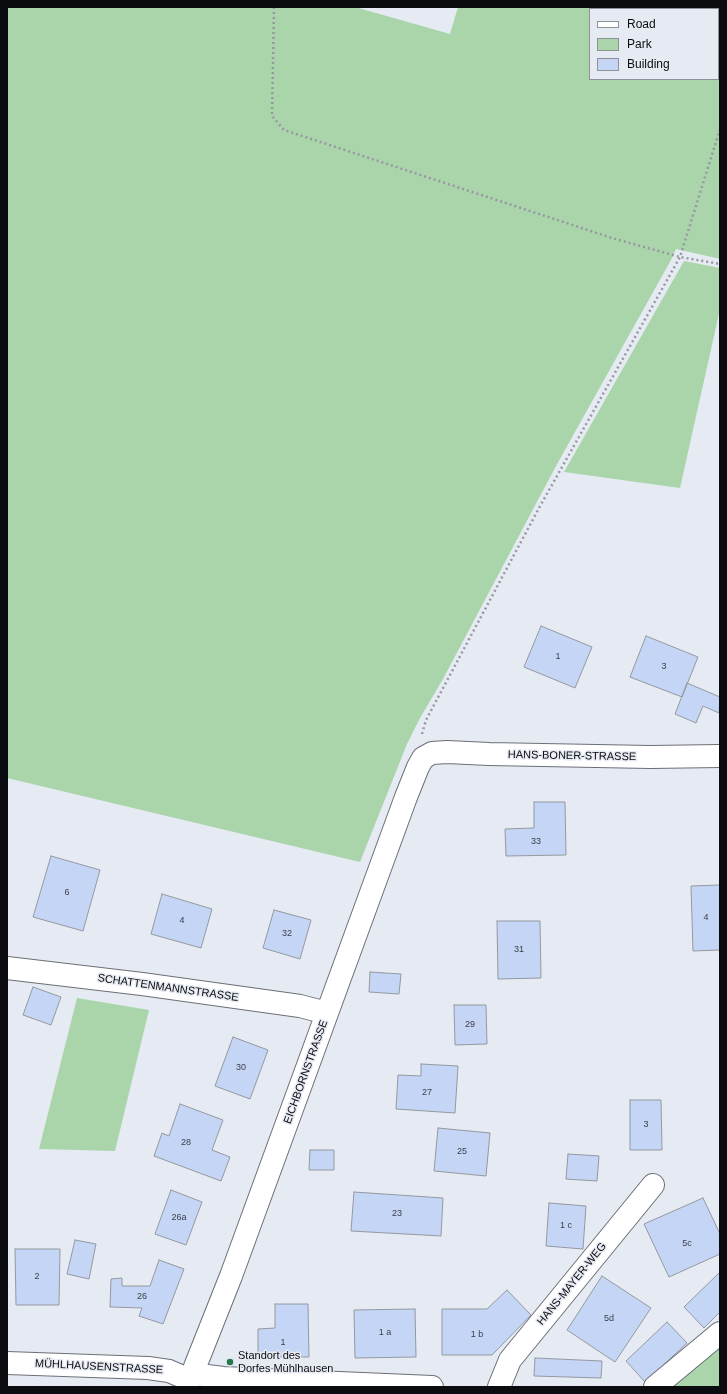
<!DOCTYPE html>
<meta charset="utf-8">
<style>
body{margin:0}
#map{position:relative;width:727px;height:1394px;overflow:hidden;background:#e6eaf2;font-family:Arial,sans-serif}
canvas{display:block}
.frame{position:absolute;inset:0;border:8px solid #0b0c0f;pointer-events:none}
.legend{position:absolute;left:589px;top:8px;width:130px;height:72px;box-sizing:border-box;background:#e6eaf2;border:1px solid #8e9197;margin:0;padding:5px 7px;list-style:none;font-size:12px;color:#0b0c0f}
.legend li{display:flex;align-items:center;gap:8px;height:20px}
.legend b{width:20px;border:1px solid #8e9197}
</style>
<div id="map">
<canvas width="727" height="1394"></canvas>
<div class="frame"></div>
<ul class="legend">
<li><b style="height:5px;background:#fff"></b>Road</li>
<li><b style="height:11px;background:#aad5ab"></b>Park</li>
<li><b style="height:11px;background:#c5d5f5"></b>Building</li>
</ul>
</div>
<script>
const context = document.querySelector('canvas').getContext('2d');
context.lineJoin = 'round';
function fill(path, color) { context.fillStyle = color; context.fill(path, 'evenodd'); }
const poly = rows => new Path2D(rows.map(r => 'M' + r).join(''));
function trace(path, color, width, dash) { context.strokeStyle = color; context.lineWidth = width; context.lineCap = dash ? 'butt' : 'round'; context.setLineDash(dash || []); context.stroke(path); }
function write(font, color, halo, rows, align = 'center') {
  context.font = font + ' Arial,sans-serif'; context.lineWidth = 3; context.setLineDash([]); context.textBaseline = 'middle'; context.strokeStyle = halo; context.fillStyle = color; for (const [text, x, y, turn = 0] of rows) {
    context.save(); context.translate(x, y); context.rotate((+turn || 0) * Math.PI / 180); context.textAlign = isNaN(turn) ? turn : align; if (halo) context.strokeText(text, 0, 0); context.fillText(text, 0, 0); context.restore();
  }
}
fill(poly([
 [7,7,355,7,450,34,458,7,720,7,720,259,676,249,671,260,556,466,443,679,420,718,407,744,360,862,7,778],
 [590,9,718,9,718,79,590,79],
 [684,261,720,268,720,309,680,488,564,472],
 [77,998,149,1010,115,1151,39,1149],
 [720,1342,720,1387,671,1387]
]), '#aad5ab');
const building = poly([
 [541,626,592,647,575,688,524,667,541,626],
 [646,636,698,657,682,697,630,677,646,636],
 [687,683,720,697,719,713,703,706,696,723,675,714,687,683],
 [534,802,565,802,566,855,506,856,505,829,534,828,534,802],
 [51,856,100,870,83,931,33,917,51,856],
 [720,885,720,950,693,951,691,886,720,885],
 [162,894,212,909,201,948,151,934,162,894],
 [274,910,311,920,300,959,263,948,274,910],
 [497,921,540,921,541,978,498,979,497,921],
 [370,972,401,974,399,994,369,992,370,972],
 [33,987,61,997,51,1025,23,1015,33,987],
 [454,1005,486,1005,487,1044,455,1045,454,1005],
 [233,1037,268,1050,250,1099,215,1086,233,1037],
 [421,1064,458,1066,455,1113,396,1109,398,1075,421,1076,421,1064],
 [630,1100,661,1100,662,1150,630,1150,630,1100],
 [180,1104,223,1120,212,1150,230,1157,221,1181,154,1156,162,1133,169,1136,180,1104],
 [438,1128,490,1133,486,1176,434,1171,438,1128],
 [310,1150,334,1150,334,1170,309,1170,310,1150],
 [568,1154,599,1156,597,1181,566,1179,568,1154],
 [171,1190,202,1202,186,1245,155,1234,171,1190],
 [354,1192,443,1198,441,1236,351,1231,354,1192],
 [703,1198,720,1234,720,1254,669,1277,644,1224,703,1198],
 [549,1203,586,1206,583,1249,546,1246,549,1203],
 [75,1240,96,1244,89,1279,67,1274,75,1240],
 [15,1249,60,1249,59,1305,16,1305,15,1249],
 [159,1260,184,1269,163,1324,139,1316,142,1308,110,1307,111,1279,122,1278,122,1286,150,1286,159,1260],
 [720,1272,720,1312,704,1328,684,1307,720,1272],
 [602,1276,651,1308,615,1362,567,1330,602,1276],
 [507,1290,531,1315,492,1355,442,1355,442,1309,487,1309,507,1290],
 [275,1304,308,1304,309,1357,258,1357,258,1329,275,1328,275,1304],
 [415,1309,416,1357,355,1358,354,1310,415,1309],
 [667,1322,687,1343,645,1382,626,1361,667,1322],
 [535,1358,602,1361,601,1378,534,1376,535,1358]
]);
fill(building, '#c5d5f5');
trace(building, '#94989f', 1);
const minor = poly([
 [7,968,142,984,300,1006,327,1013],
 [7,1363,148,1368,169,1371,190,1380],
 [193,1373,207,1376,223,1378,432,1387],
 [187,1387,231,1276,406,797,418,767,423,758,432,753,447,752,489,754,650,757,720,756],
 [499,1387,510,1360,653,1185],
 [655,1387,720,1333]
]);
trace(minor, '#6b6f76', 24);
trace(poly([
 [274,7,272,116,284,130,612,238,680,257,720,264],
 [422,734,426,720,539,508,680,257,720,129]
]), '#96989f', 2.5, [2, 3]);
trace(minor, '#fff', 22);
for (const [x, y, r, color] of [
 [230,1362,4,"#227a4e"]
]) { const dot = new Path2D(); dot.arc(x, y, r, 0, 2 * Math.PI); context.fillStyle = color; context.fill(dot); trace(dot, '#e6eaf2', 1.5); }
write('9px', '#3a3e48', null, [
 ["1",558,657],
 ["3",664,667],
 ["33",536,842],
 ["6",67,893],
 ["4",706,918],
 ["4",182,921],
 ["32",287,934],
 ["31",519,950],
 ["29",470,1025],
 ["30",241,1068],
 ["27",427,1093],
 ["3",646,1125],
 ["28",186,1143],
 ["25",462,1152],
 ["23",397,1214],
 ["26a",179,1218],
 ["1 c",566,1226],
 ["5c",687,1244],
 ["2",37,1277],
 ["26",142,1297],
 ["5d",609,1319],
 ["1 a",385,1333],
 ["1 b",477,1335],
 ["1",283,1343]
]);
write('11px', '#0b0c0f', '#e6eaf2', [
 ["HANS-BONER-STRASSE",572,756,1],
 ["SCHATTENMANNSTRASSE",168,988,8],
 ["EICHBORNSTRASSE",306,1072,-70],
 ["HANS-MAYER-WEG",572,1284,-51],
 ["MÜHLHAUSENSTRASSE",99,1367,3]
]);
write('11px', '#0b0c0f', '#e6eaf2', [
 ["Standort des",238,1356],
 ["Dorfes Mühlhausen",238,1369]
], 'left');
</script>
